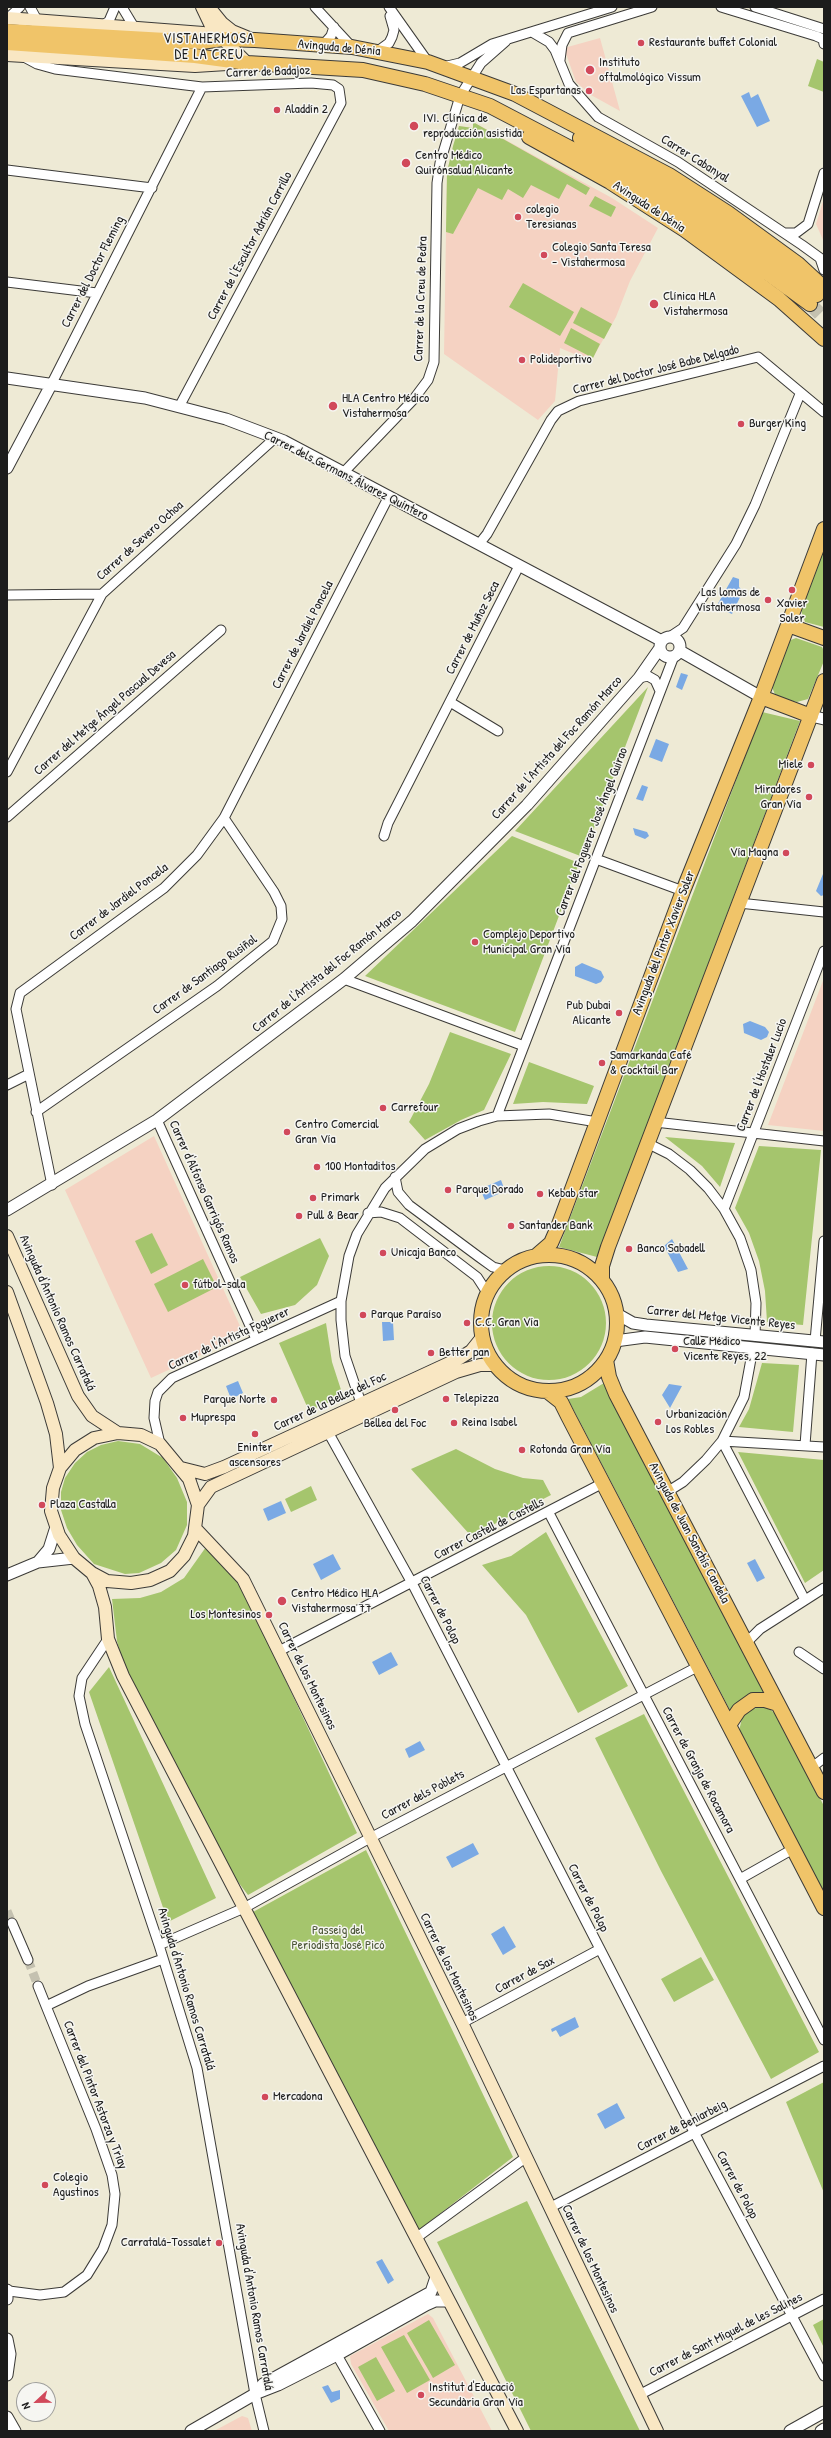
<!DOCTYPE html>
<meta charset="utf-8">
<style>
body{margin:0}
#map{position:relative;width:831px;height:2438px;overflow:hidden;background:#eeead5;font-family:"Patrick Hand",sans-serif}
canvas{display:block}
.frame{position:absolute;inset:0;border:8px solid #1c1c1c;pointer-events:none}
.north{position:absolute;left:16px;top:2382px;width:40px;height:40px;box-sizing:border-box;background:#f6f6f2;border:1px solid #9f9f9c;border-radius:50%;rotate:248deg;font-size:11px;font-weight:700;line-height:16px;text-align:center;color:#1c1c1c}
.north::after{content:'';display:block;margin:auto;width:14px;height:18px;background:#d1495b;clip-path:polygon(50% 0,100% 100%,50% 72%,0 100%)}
</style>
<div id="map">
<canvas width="831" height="2438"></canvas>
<div class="frame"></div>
<div class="north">N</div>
</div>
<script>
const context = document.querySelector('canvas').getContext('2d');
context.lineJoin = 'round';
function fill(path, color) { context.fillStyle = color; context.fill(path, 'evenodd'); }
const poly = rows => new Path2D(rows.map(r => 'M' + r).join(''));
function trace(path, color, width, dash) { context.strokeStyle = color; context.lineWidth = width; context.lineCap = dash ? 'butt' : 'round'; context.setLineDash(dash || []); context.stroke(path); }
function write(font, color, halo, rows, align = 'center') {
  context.font = font + ' "Patrick Hand",sans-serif'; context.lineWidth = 3; context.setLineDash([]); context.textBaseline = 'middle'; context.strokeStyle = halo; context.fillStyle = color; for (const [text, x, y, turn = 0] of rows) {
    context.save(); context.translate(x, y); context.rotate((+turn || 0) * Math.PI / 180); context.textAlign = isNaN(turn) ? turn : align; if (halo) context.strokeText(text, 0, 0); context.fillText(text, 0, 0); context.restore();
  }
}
fill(poly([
 [600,38,620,111,591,95,576,82,564,48],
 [473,122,612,198,658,228,630,281,616,317,591,361,560,348,555,401,538,420,444,354,447,172,459,126,473,128],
 [824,198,824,242,816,224],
 [824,978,824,1131,768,1125],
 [154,1136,244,1335,151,1378,65,1190],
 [428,2314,433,2318,492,2431,389,2431,351,2364,350,2356],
 [242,2416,248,2418,252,2431,214,2431]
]), '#f5d2c2');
fill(poly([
 [817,59,824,62,824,92,808,86],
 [473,122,590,188,586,195,567,184,559,199,531,185,523,198,508,189,502,200,478,188,453,234,446,232,447,172,453,146,459,126,473,128],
 [595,196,616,207,611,217,589,206],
 [523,283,574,312,560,336,509,307],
 [581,307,612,324,604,339,573,323],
 [571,328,600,344,593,358,564,343],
 [824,547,824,627,805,622,801,610],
 [796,638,822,647,824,651,824,661,808,699,797,702,776,697,772,687,788,641],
 [648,687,583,857,515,831],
 [762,712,800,721,727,914,597,1257,559,1247],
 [512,836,579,863,515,1032,365,976],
 [450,1032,511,1054,484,1110,461,1120,425,1140,409,1122,429,1084],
 [529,1062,594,1086,587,1104,543,1102,513,1104],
 [665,1137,735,1143,720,1187,702,1166],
 [759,1146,821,1150,803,1325,767,1322,765,1291,759,1261,749,1233,735,1208],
 [152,1233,168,1265,151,1274,135,1241],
 [320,1238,329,1256,317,1285,295,1305,261,1314,240,1277],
 [203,1259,217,1287,168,1312,154,1284],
 '492 1323a57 57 0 1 1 114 0a57 57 0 1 1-114 0Z',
 [326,1323,332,1362,343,1396,309,1411,279,1343],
 [762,1363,799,1365,793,1432,739,1427,749,1409],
 [604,1383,765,1693,754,1694,743,1698,730,1710,568,1399,581,1397],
 [118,1441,140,1444,163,1458,177,1478,187,1502,187,1525,176,1550,161,1563,139,1573,125,1574,94,1564,77,1545,67,1528,61,1510,61,1492,65,1478,75,1463,87,1452,101,1445],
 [456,1449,495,1469,523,1478,543,1480,551,1495,471,1536,411,1469],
 [738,1452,824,1460,824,1570,805,1583],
 [311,1486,317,1500,291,1512,285,1499],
 [546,1532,628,1686,578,1713,526,1615,482,1565,511,1556],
 [206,1547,241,1585,357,1833,248,1895,232,1874,166,1748,122,1660,117,1641,112,1599,140,1598,161,1592,184,1578],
 [109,1667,216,1898,168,1922,89,1692],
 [760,1707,768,1708,776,1714,824,1806,824,1893,739,1731,742,1718,749,1710],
 [644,1714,819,2052,771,2079,661,1871,595,1738],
 [366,1850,513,2157,419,2230,253,1912],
 [701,1957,714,1980,674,2002,661,1979],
 [824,2082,824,2193,786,2102],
 [527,2201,554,2257,640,2431,531,2431,437,2242],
 [824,2319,824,2348,813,2325],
 [429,2320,455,2365,433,2378,407,2333],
 [404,2335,430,2380,407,2393,381,2347],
 [376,2357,395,2391,377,2401,358,2367]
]), '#a5c56d');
fill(poly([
 [749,92,751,98,758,94,770,121,757,127,741,96],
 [733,577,739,579,739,587,743,591,732,614,716,607],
 [681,673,688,675,682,690,676,687],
 [656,739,669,744,662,762,649,757],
 [642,785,648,787,643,801,636,799],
 [633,828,647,832,649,836,645,839,635,835],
 [823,874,824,895,821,896,816,891],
 [582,963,601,971,604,977,601,982,596,984,575,976,575,967],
 [750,1021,765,1027,769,1032,767,1037,761,1040,744,1033,743,1024],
 [501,1180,505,1191,485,1200,480,1189],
 [672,1239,688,1269,678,1272,664,1246],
 [382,1322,393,1322,394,1340,383,1341],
 [238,1381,243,1393,231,1399,226,1386],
 [669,1384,682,1386,670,1408,662,1395],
 [281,1501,286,1513,268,1521,263,1509],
 [333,1554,341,1569,321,1580,313,1564],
 [755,1559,765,1578,757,1582,747,1563],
 [391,1652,398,1665,379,1675,372,1662],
 [420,1741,425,1750,409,1758,405,1749],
 [473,1843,479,1854,452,1868,446,1857],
 [504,1926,516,1947,503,1955,491,1934],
 [575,2017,579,2027,560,2037,556,2030,552,2032,551,2029],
 [617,2103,625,2118,605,2129,597,2114],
 [382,2259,394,2280,388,2284,376,2262],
 [328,2385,332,2392,340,2390,340,2399,331,2403,322,2387]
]), '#7aa9e4');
trace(poly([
 [7,1911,12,1923],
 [28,1960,38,1986]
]), '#c4c1b0', 9, [9, 4.5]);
trace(poly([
 [810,304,824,318]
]), '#c4c1b0', 14, [14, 7]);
const minor = poly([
 [30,7,37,20],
 [122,7,134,27],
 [315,7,352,47],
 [389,7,428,62],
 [721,7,816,36,823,39,824,44],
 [755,7,824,29],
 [8,18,20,7],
 [103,25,109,21,115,7],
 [532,32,549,42,555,50,569,84,598,117,678,162,802,245,820,258,824,270],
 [323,45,331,36,334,27],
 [378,51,389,43,392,37,394,30,390,16],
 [24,57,37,64,55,69,202,87,311,83,333,85,339,89,341,103,179,407],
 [560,60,562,45,568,33,652,7],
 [443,67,460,63,492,44,612,7],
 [7,170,152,188],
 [785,233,796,233,808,224,824,173],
 [7,282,97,293],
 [52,383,202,87],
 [344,472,413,400,428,380,434,362,437,183,440,163,460,96,481,63,506,41],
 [479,544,487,534,551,420,558,411,579,401,758,357,824,412],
 [7,595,102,594],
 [671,636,683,628,736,544,755,505,800,394],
 [639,678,648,676,655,680,660,691],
 [450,702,498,731],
 [7,772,102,594,275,438],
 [7,817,221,630],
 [384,836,388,823,519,566],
 [596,859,683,891],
 [739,903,824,912],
 [344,979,524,1046],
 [7,1085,29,1074],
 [36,1112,217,986,273,941,282,919,281,906,274,892,224,818],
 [497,1116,674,656],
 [157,1120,256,1339],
 [655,1122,824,1141],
 [647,1143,669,1154,690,1170,708,1188,724,1209,740,1238,751,1270,756,1303,755,1336],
 [395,1177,398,1192,409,1205,479,1257,493,1267,505,1270],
 [52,1185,16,1009,20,993,164,888,197,855,224,818,389,496],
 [724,1209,824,951],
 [368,1213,381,1212,400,1218,477,1277,488,1294],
 [815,1341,824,1241],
 [361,1403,345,1356,341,1320,341,1301,349,1256,357,1234,385,1188,425,1149,458,1129,479,1121,497,1116,549,1114,597,1122],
 [328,1432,412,1583,695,2134,824,2376],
 [160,1444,154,1418,155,1401,158,1392,172,1378,341,1301],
 [805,1445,812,1353],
 [667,1492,683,1482,706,1460,722,1441,744,1397,753,1348],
 [549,1513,824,2040],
 [805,1600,722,1441,824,1447],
 [108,1639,82,1678,79,1696,85,1724,159,1945,197,2068,255,2394,264,2431],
 [746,1643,760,1629,824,1588],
 [279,1651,603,1483],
 [799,1652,824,1669],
 [811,1768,824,1758],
 [740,1879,793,1849],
 [12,1923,28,1960],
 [159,1945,244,1908,370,1838,699,1666],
 [38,1986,46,2006],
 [462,2023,600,1949],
 [551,2207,824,2066],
 [416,2238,525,2158],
 [9,2291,40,2295,64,2292,87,2275,103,2249,112,2225,115,2194,112,2175,96,2129,46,2006,88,1986,163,1959],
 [337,2355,380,2431],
 [639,2395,824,2299]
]);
const tertiary = poly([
 [7,378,145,398,226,419,284,441,662,641],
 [7,468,52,383],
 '660 647a10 10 0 1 1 20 0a10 10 0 1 1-20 0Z',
 [680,651,761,697],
 [811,716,824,719],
 [7,1210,157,1120,344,979,412,921,527,805,639,678,660,648],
 [617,1314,633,1323,646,1325,824,1342],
 [615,1341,645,1337,824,1355],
 [38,1562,49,1549,56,1527],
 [7,1575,38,1562,74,1558],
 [7,2290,7,2299],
 [7,2339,10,2354,7,2375],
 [256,2392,263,2384,274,2378,431,2292,436,2277],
 [7,2417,15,2431],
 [191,2431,255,2394,278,2385,337,2355,426,2305,435,2301,448,2301],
 [790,2431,824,2412],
 [821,2431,824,2429]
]);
const secondary = poly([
 [202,7,212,28,247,63],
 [209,7,222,23,232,31,249,38],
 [7,18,203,33,222,39],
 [7,55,195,66,227,64],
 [7,1236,78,1396,92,1416,118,1433],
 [7,1292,47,1403,56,1434,60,1468],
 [118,1433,141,1435,160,1444,189,1479,198,1505,194,1536,184,1556,170,1571,150,1580,131,1583,107,1581,92,1573,74,1558,59,1535,51,1511,53,1488,60,1468,75,1450,94,1438,118,1433],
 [181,1468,205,1474,224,1467,460,1358,471,1351,483,1336],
 [198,1505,211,1487,456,1372,480,1365,496,1365],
 [196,1529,243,1579,462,2023,657,2431],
 [92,1573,99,1586,105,1607,108,1639,123,1676,517,2431]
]);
const primary = poly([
 [7,31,201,42,223,39,255,40,352,47,428,62,515,94,669,175,728,213,798,264,824,288],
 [7,43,195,56,247,63,363,70,425,84,490,106,637,183,695,220,810,304],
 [529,137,610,182,685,230,779,299,824,339],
 [580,138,639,170,689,203,775,263,817,295],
 [788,625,824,638],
 [761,697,811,716],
 '481 1323a68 68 0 1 1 136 0a68 68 0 1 1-136 0Z',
 [536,1256,551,1243,558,1227,683,891,761,697,824,529],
 [602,1279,602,1266,608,1247,824,681],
 [606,1360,609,1377,616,1394,824,1792],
 [547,1391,561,1402,568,1416,824,1908],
 [729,1725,739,1710,753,1700,765,1700,778,1704]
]);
trace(minor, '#3c3b38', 11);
trace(tertiary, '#3c3b38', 13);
trace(secondary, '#3c3b38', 14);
trace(primary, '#3c3b38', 16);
trace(minor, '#fff', 9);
trace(tertiary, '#fff', 11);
trace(secondary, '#f9e7c3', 12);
trace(primary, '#f0c469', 14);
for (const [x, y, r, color] of [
 [641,43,4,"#d1495b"],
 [590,70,5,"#d1495b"],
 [589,91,4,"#d1495b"],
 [277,110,4,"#d1495b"],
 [414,126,5,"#d1495b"],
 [406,163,5,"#d1495b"],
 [518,217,4,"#d1495b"],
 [544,255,4,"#d1495b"],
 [654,304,5,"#d1495b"],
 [522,360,4,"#d1495b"],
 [333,406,5,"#d1495b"],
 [741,424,4,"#d1495b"],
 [792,590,4,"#d1495b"],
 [768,600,4,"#d1495b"],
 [811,765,4,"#d1495b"],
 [809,797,4,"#d1495b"],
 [786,853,4,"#d1495b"],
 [475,942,4,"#d1495b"],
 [619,1013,4,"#d1495b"],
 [602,1063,4,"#d1495b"],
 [383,1108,4,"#d1495b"],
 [287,1132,4,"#d1495b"],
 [317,1167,4,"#d1495b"],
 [448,1190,4,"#d1495b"],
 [540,1194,4,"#d1495b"],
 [313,1198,4,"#d1495b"],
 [299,1216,4,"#d1495b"],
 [511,1226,4,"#d1495b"],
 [629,1249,4,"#d1495b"],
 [383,1253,4,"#d1495b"],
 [185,1285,4,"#d1495b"],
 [363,1315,4,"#d1495b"],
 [467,1323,4,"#d1495b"],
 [675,1349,4,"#d1495b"],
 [431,1353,4,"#d1495b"],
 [446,1399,4,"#d1495b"],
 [274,1400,4,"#d1495b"],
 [395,1410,4,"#d1495b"],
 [183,1418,4,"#d1495b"],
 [658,1422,4,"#d1495b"],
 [454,1423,4,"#d1495b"],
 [255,1434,4,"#d1495b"],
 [522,1450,4,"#d1495b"],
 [42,1505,4,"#d1495b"],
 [282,1601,5,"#d1495b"],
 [269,1615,4,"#d1495b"],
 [265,2097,4,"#d1495b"],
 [45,2185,4,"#d1495b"],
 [219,2243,4,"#d1495b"],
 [421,2395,4,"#d1495b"]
]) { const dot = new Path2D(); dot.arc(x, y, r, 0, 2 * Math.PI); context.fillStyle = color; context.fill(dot); trace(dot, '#f6f6f2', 1.5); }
write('13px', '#1c1c1c', '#f6f6f2', [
 ["Restaurante buffet Colonial",649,43],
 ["Instituto",599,63],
 ["oftalmológico Vissum",599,78],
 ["Las Espartanas",581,91,"right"],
 ["Aladdín 2",285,110],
 ["IVI. Clínica de",423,119],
 ["reproducción asistida",423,134],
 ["Centro Médico",415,156],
 ["Quirónsalud Alicante",415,171],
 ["colegio",526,210],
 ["Teresianas",526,225],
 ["Colegio Santa Teresa",552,248],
 ["- Vistahermosa",552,263],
 ["Clínica HLA",663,297],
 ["Vistahermosa",663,312],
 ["Polideportivo",530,360],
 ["HLA Centro Médico",342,399],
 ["Vistahermosa",342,414],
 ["Burger King",749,424],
 ["Las lomas de",760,593,"right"],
 ["Vistahermosa",760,608,"right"],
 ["Xavier",792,604,"center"],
 ["Soler",792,619,"center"],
 ["Miele",803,765,"right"],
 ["Miradores",801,790,"right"],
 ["Gran Vía",801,805,"right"],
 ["Vía Magna",778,853,"right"],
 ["Complejo Deportivo",483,935],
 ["Municipal Gran Vía",483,950],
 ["Pub Dubai",611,1006,"right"],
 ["Alicante",611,1021,"right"],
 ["Samarkanda Café",610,1056],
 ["& Cocktail Bar",610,1071],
 ["Carrefour",391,1108],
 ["Centro Comercial",295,1125],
 ["Gran Vía",295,1140],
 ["100 Montaditos",325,1167],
 ["Parque Dorado",456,1190],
 ["Kebab star",548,1194],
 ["Primark",321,1198],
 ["Pull & Bear",307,1216],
 ["Santander Bank",519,1226],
 ["Banco Sabadell",637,1249],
 ["Unicaja Banco",391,1253],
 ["fútbol-sala",193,1285],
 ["Parque Paraíso",371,1315],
 ["C.C. Gran Vía",475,1323],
 ["Calle Médico",683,1342],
 ["Vicente Reyes, 22",683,1357],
 ["Better pan",439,1353],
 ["Telepizza",454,1399],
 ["Parque Norte",266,1400,"right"],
 ["Urbanización",666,1415],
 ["Los Robles",666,1430],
 ["Muprespa",191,1418],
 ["Reina Isabel",462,1423],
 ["Bellea del Foc",395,1424,"center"],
 ["Eninter",255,1448,"center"],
 ["ascensores",255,1463,"center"],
 ["Rotonda Gran Vía",530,1450],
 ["Plaza Castalla",50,1505],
 ["Centro Médico HLA",291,1594],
 ["Vistahermosa 77",291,1609],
 ["Los Montesinos",261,1615,"right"],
 ["Mercadona",273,2097],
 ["Colegio",53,2178],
 ["Agustinos",53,2193],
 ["Carratalá-Tossalet",211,2243,"right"],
 ["Institut d'Educació",429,2388],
 ["Secundària Gran Vía",429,2403]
], 'left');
write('13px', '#1c1c1c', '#f6f6f2', [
 ["Avinguda de Dénia",339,48,5],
 ["Carrer de Badajoz",268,72,-2],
 ["Carrer Cabanyal",695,159,32],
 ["Avinguda de Dénia",649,207,33],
 ["Carrer de l'Escultor Adrián Carrillo",250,246,-62],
 ["Carrer del Doctor Fleming",93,272,-63],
 ["Carrer de la Creu de Pedra",421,299,-88],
 ["Carrer del Doctor José Babe Delgado",656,370,-14],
 ["Carrer dels Germans Álvarez Quintero",346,476,27],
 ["Carrer de Severo Ochoa",140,541,-42],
 ["Carrer de Muñoz Seca",473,628,-63],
 ["Carrer de Jardiel Poncela",303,635,-63],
 ["Carrer del Metge Ángel Pascual Devesa",105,713,-41],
 ["Carrer de l'Artista del Foc Ramón Marco",557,748,-48],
 ["Carrer del Foguerer José Ángel Guirao",592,832,-69],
 ["Carrer de Jardiel Poncela",119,902,-37],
 ["Avinguda del Pintor Xavier Soler",664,943,-69],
 ["Carrer de l'Artista del Foc Ramón Marco",327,971,-39],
 ["Carrer de Santiago Rusiñol",205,975,-36],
 ["Carrer de l'Hostaler Lucio",762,1075,-69],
 ["Carrer d'Alfonso Garrigós Ramos",204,1192,66],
 ["Avinguda d'Antonio Ramos Carratalá",57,1313,66],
 ["Carrer del Metge Vicente Reyes",721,1318,6],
 ["Carrer de l'Artista Foguerer",229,1339,-25],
 ["Carrer de la Bellea del Foc",330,1402,-25],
 ["Carrer Castell de Castells",489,1529,-27],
 ["Avinguda de Juan Sanchís Candela",689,1533,62],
 ["Carrer de Polop",440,1610,63],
 ["Carrer de los Montesinos",307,1676,64],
 ["Carrer de Granja de Rocamora",698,1770,62],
 ["Carrer dels Poblets",423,1795,-28],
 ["Carrer de Polop",588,1898,63],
 ["Carrer de los Montesinos",449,1967,64],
 ["Carrer de Sax",525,1975,-28],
 ["Avinguda d'Antonio Ramos Carratalá",186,1989,73],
 ["Carrer del Pintor Astorza y Triay",95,2095,69],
 ["Carrer de Beniarbeig",682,2126,-27],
 ["Carrer de Polop",737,2185,62],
 ["Carrer de los Montesinos",590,2259,65],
 ["Avinguda d'Antonio Ramos Carratalá",254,2307,80],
 ["Carrer de Sant Miquel de les Salines",726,2335,-27]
]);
write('13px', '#4c5738', '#f6f6f2', [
 ["Passeig del",338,1931],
 ["Periodista José Picó",338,1946]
]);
context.letterSpacing = '1px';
write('14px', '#1c1c1c', '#f6f6f2', [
 ["VISTAHERMOSA",209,39],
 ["DE LA CREU",209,55]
]);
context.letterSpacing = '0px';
</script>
